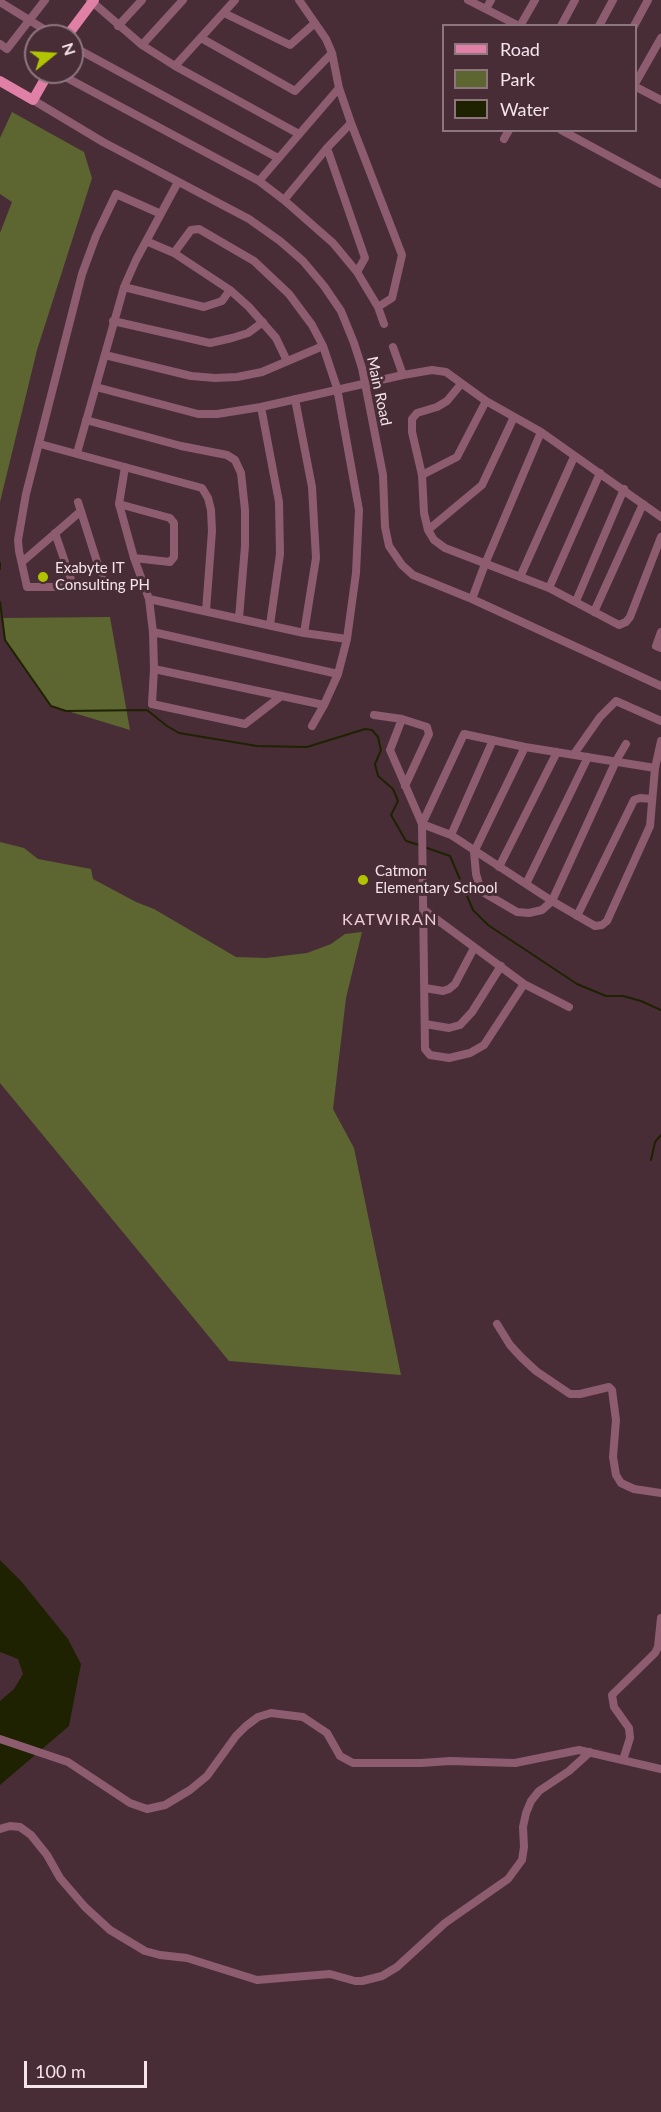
<!DOCTYPE html>
<style>
body{margin:0}
#map{position:relative;width:661px;height:2112px;overflow:hidden;background:#482d37;font-family:Lato,sans-serif}
canvas{display:block}
.legend{position:absolute;left:442px;top:24px;width:195px;height:108px;box-sizing:border-box;background:#482d37;border:2px solid #8e767f;margin:0;padding:8px 10px;list-style:none;font-size:18px;color:#f6e4eb}
.legend li{display:flex;align-items:center;gap:12px;height:30px}
.legend b{width:30px;border:2px solid #8e767f}
.north{position:absolute;left:24px;top:24px;width:60px;height:60px;box-sizing:border-box;background:#482d37;border:2px solid #8e767f;border-radius:50%;rotate:72deg;font-size:16px;font-weight:700;line-height:24px;text-align:center;color:#f6e4eb}
.north::after{content:'';display:block;margin:auto;width:21px;height:27px;background:#b0c500;clip-path:polygon(50% 0,100% 100%,50% 72%,0 100%)}
.scale{position:absolute;left:24px;top:2061px;width:123px;height:27px;box-sizing:border-box;border:3px solid #f6e4eb;border-top:0;padding-left:8px;font-size:18px;line-height:21px;white-space:nowrap;color:#f6e4eb;-webkit-text-stroke:4px #482d37;paint-order:stroke}
</style>
<div id="map">
<canvas width="661" height="2112"></canvas>
<ul class="legend">
<li><b style="height:8px;background:#e180a7"></b>Road</li>
<li><b style="height:16px;background:#5d6630"></b>Park</li>
<li><b style="height:16px;background:#1e2201"></b>Water</li>
</ul>
<div class="north">N</div>
<div class="scale">100 m</div>
</div>
<script>
const context = document.querySelector('canvas').getContext('2d');
context.lineJoin = 'round';
function fill(path, color) { context.fillStyle = color; context.fill(path, 'evenodd'); }
const poly = rows => new Path2D(rows.map(r => 'M' + r).join(''));
function trace(path, color, width, dash) { context.strokeStyle = color; context.lineWidth = width; context.lineCap = dash ? 'butt' : 'round'; context.setLineDash(dash || []); context.stroke(path); }
function write(font, color, halo, rows, align = 'center') {
  context.font = font + ' Lato,sans-serif'; context.lineWidth = 6; context.setLineDash([]); context.textBaseline = 'middle'; context.strokeStyle = halo; context.fillStyle = color; for (const [text, x, y, turn = 0] of rows) {
    context.save(); context.translate(x, y); context.rotate((+turn || 0) * Math.PI / 180); context.textAlign = isNaN(turn) ? turn : align; if (halo) context.strokeText(text, 0, 0); context.fillText(text, 0, 0); context.restore();
  }
}
fill(poly([
 [12,112,84,152,92,178,37,350,0,502,0,233,12,202,0,194,0,138],
 [110,617,130,730,51,706,5,640,3,618],
 [0,842,24,848,38,859,91,869,93,879,136,902,154,909,236,957,266,958,307,953,331,944,345,934,362,932,346,998,333,1109,354,1148,401,1375,229,1361,0,1083]
]), '#5d6630');
fill(poly([
 [0,1560,21,1581,68,1639,81,1664,69,1726,0,1785,0,1701,14,1689,23,1674,18,1659,0,1652]
]), '#1e2201');
trace(poly([
 [0,563,0,569],
 [0,602,5,640,51,706,66,711,147,710,167,726,179,733,257,746,307,747,365,729,372,730,378,737,381,750,375,764,378,776,393,789,398,801,391,815,406,841,419,845],
 [424,847,450,856,473,910,488,925,577,984,606,996,623,996,641,1001,661,1010],
 [651,1160,655,1142,661,1135]
]), '#1e2201', 2);
trace(poly([
 [90,0,142,45,175,66,299,134],
 [299,0,326,39,332,53,339,88,351,123,402,255,392,298,378,307],
 [468,0,519,26],
 [0,2,55,36],
 [486,9,491,0],
 [224,13,290,45,315,23],
 [118,26,142,0],
 [520,26,535,0],
 [561,26,575,0],
 [599,26,613,0],
 [634,26,648,0],
 [201,38,295,91,332,53],
 [0,44,7,49,45,0],
 [142,45,183,0],
 [72,46,278,158],
 [175,66,235,0],
 [56,72,259,181,284,200,333,243,357,272,378,307,384,324],
 [636,82,661,38],
 [636,87,661,100],
 [33,100,103,142,249,219,280,241,303,261,324,286,341,311,354,343,362,368,383,475,385,527,389,546,402,565,413,575,472,599,661,686],
 [561,130,661,184],
 [504,139,509,130],
 [327,148,365,258,357,272],
 [259,181,339,88],
 [284,200,327,148,351,123],
 [146,241,174,253,230,290,249,307,276,338,287,361],
 [174,253,191,230,199,229,254,261,289,294,312,325,323,346,337,388,359,510,356,573,347,639,338,674,324,705,312,726],
 [124,287,204,307,222,301,230,290],
 [113,321,210,343,232,338,248,333,263,322],
 [393,347,403,375],
 [105,355,191,376,215,378,237,377,262,372,323,346],
 [461,384,447,401,437,407,417,413,412,419,412,432,422,475,424,513,428,530,434,540,445,548,549,588,619,625,626,622,630,617,661,537],
 [96,387,198,414,217,414,261,407,403,375,432,370,446,372,486,401,541,432,661,517],
 [295,399,312,487,316,558,304,633],
 [261,407,279,502,280,554,270,625],
 [86,420,181,446,227,455,235,460,241,473,245,510,245,546,239,618],
 [40,444,202,488,208,498,211,510,212,531,206,611],
 [77,453,124,287,136,260,178,182],
 [125,467,119,504,134,558,149,599,153,632,154,669,152,704,245,724,280,697],
 [422,475,457,457,486,401],
 [78,502,105,587,27,587,19,551,18,540,26,494,82,274,96,236,116,194,161,214],
 [119,504,170,518,174,523,174,557,170,562,134,558],
 [428,530,482,485,514,417],
 [55,533,74,588],
 [22,562,81,511],
 [520,577,574,457],
 [549,588,600,473],
 [149,599,304,633,347,639],
 [472,599,485,564,541,432],
 [576,601,624,489],
 [594,612,643,504],
 [153,632,338,674],
 [661,632,656,646,661,648],
 [154,669,324,705],
 [374,715,402,719,427,727,429,734,405,786],
 [402,719,390,750,422,824,425,1049,430,1055,449,1058,470,1053,484,1045,524,984],
 [525,747,474,852,476,874,481,891,517,912,529,913,542,910,552,901,616,761,626,744],
 [574,754,600,717,616,701,661,721],
 [422,824,451,835,552,901,595,926,602,925,607,921,650,826,655,768,661,741],
 [422,824,464,734,525,747,655,768],
 [451,835,493,740],
 [499,867,557,752],
 [526,884,588,757],
 [424,910,524,984,569,1007],
 [577,916,634,800,640,798,652,799],
 [425,988,443,991,449,989,455,984,474,948],
 [425,1024,449,1028,460,1025,472,1012,501,966],
 [497,1324,510,1345,521,1357,536,1371,570,1394,580,1394,609,1387,612,1390,616,1420,613,1457,616,1475,621,1483,634,1489,661,1493],
 [0,1739,68,1762,130,1803,147,1809,165,1805,190,1790,207,1776,236,1736,246,1726,258,1717,271,1713,303,1717,327,1733,340,1756,353,1763,421,1763,450,1761,515,1763,579,1750,661,1769],
 [623,1760,630,1738,629,1728,614,1707,612,1695,655,1653,658,1647,661,1618],
 [0,1829,10,1826,20,1827,31,1835,47,1855,60,1878,85,1907,110,1930,145,1951,160,1955,187,1958,257,1980,330,1974,355,1981,362,1981,382,1976,397,1967,445,1923,508,1879,522,1860,524,1847,523,1827,526,1813,531,1801,539,1791,569,1771,590,1752]
]), '#8d5d6f', 8);
trace(poly([
 [67,36,94,0],
 [0,81,33,100,49,72]
]), '#e180a7', 10);
for (const [x, y, r, color] of [
 [43,577,6,"#b0c500"],
 [363,880,6,"#b0c500"]
]) { const dot = new Path2D(); dot.arc(x, y, r, 0, 2 * Math.PI); context.fillStyle = color; context.fill(dot); trace(dot, '#482d37', 2); }
write('15px', '#f6e4eb', '#482d37', [
 ["Main Road",379,391,78]
]);
write('15px', '#f6e4eb', '#482d37', [
 ["Exabyte IT",55,568],
 ["Consulting PH",55,585],
 ["Catmon",375,871],
 ["Elementary School",375,888]
], 'left');
context.letterSpacing = '1.5px';
write('16px', '#f0cdd9', '#482d37', [
 ["KATWIRAN",390,920]
]);
context.letterSpacing = '0px';
</script>
